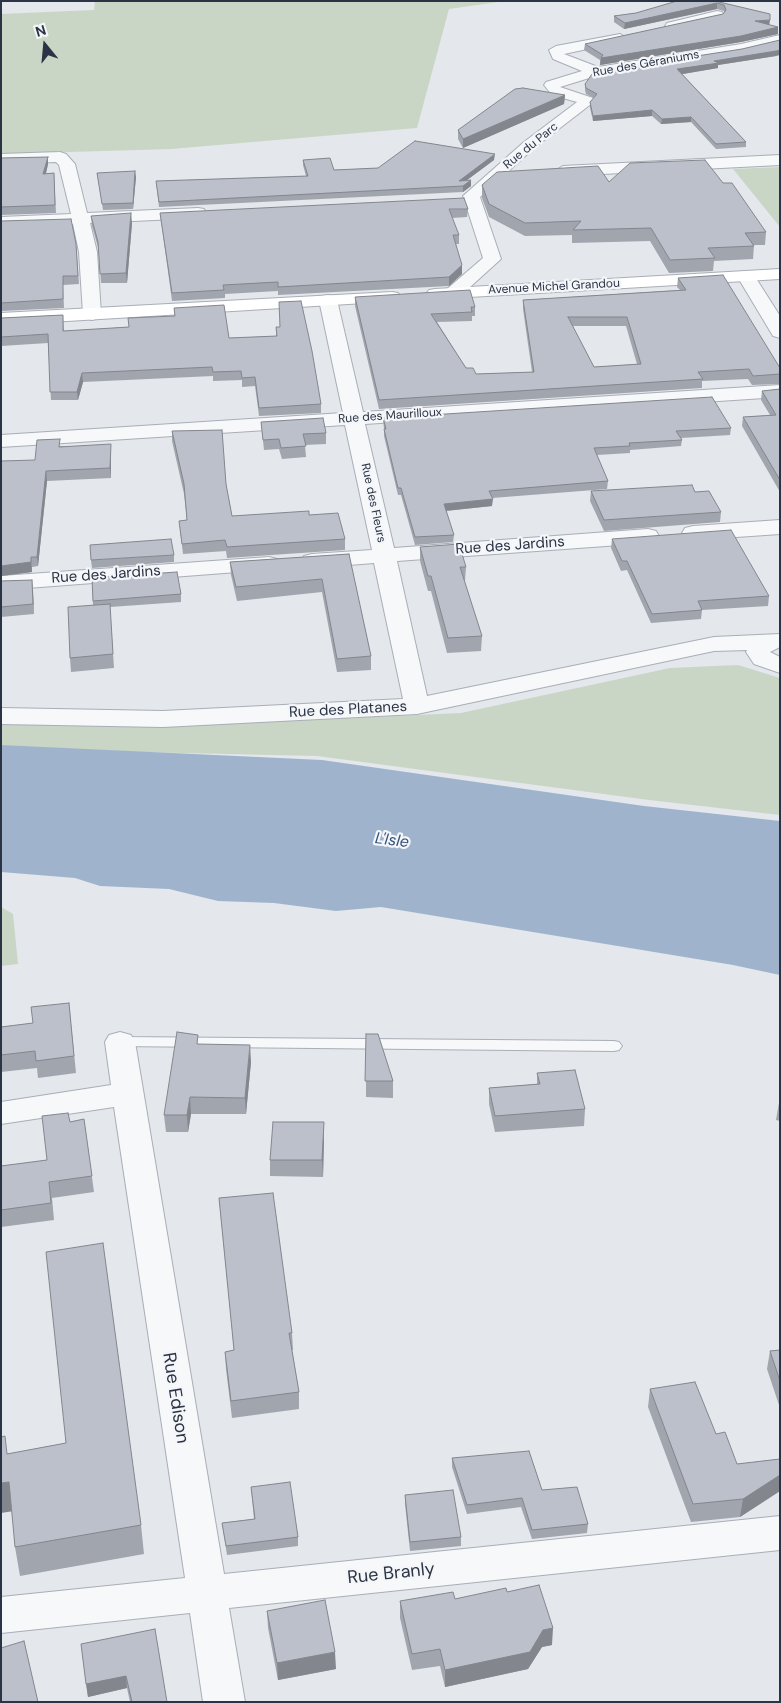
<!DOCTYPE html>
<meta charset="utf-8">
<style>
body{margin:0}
#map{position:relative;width:781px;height:1703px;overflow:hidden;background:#e4e7ec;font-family:"DM Sans",sans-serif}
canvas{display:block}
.frame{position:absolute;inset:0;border:2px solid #2b3445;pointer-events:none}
.north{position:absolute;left:20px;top:20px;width:50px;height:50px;-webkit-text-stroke:4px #f4f6f9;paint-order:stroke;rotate:343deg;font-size:14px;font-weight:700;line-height:20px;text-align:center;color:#2b3445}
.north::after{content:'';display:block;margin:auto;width:18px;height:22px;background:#2b3445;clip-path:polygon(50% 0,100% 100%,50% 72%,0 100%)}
</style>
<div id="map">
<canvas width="781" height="1703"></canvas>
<div class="frame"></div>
<div class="north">N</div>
</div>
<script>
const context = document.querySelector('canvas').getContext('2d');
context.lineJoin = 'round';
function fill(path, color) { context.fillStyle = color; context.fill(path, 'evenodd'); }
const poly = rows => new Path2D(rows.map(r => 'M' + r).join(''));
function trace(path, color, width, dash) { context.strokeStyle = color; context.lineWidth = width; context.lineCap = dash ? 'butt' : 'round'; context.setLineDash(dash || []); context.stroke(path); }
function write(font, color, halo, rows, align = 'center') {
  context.font = font + ' "DM Sans",sans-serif'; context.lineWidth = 4.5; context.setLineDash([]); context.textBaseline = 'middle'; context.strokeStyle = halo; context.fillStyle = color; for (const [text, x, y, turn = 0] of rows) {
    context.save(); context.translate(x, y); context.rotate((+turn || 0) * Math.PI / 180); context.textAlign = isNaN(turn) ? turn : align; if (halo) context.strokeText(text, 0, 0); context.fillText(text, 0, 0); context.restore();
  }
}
fill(poly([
 [95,1,505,1,449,9,417,128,171,149,1,154,1,14,94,10],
 [780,167,780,227,733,169],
 [738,665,780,678,780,815,649,800,317,756,1,749,1,722,172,726,461,713,670,668],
 [1,907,13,914,18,964,1,966]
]), '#c9d6c5');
fill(poly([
 [1,745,322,760,644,806,780,821,780,975,733,965,381,907,336,911,274,903,218,901,169,889,100,886,75,878,1,872]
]), '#9fb4cc');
const lane = poly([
 [120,1037,614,1041,619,1042,622,1046,619,1050,614,1051,115,1046,112,1042,115,1038,120,1037]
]);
const street = poly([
 [717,11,722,12,724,15,722,18,672,30,665,26,667,23,717,11],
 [620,34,627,38,625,41,564,54,598,67,741,44,780,35,780,43,741,52,599,75,560,87,593,98,595,101,534,148,480,197,501,259,459,297,447,297,444,293,447,289,483,258,463,196,524,142,577,102,552,95,544,85,546,82,582,71,553,59,549,50,556,46,620,34],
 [60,152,66,154,75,164,87,213,198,208,204,209,206,213,204,217,198,218,90,223,97,252,101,314,99,318,92,320,85,318,83,314,79,252,73,224,1,227,1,217,71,214,59,165,56,162,1,164,1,154,60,152],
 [780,155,780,165,563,176,555,171,563,166,780,155],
 [746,271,752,272,780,316,780,338,773,336,737,276,740,272,746,271],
 [328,295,334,296,337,300,363,412,780,385,780,397,365,424,394,548,648,529,656,531,659,536,656,541,648,543,397,561,427,696,714,637,780,634,780,647,770,652,780,657,780,673,754,664,746,652,747,650,714,651,417,714,163,727,1,724,1,708,163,711,403,699,374,563,312,568,304,566,301,561,304,556,312,554,372,550,345,425,1,447,1,435,343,413,319,300,322,296,328,295],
 [780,520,780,534,693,540,685,538,682,533,685,528,693,526,780,520],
 [269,557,277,559,280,564,277,569,1,590,1,576,269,557],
 [120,1032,131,1035,135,1042,224,1574,780,1516,780,1550,229,1608,245,1702,203,1702,190,1613,1,1633,1,1597,185,1578,114,1107,1,1124,1,1102,111,1085,105,1042,109,1035,120,1032]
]);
const secondary = poly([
 [780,269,780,279,435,299,429,298,426,294,429,290,435,289,780,269],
 [392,292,398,293,401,297,398,301,1,325,1,313,392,292]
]);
trace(lane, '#a9aeb7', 2);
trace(street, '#a9aeb7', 2);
trace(secondary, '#a9aeb7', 2);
fill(lane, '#f7f8fa');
fill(street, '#f7f8fa');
fill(secondary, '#fff');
fill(poly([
 [715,1,770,14,769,25,778,27,778,34,741,42,600,65,600,60,584,50,585,44,723,14,724,12,724,11,717,9,624,29,614,22,614,16,636,13],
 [742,49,776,56,718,65,718,68,682,74,746,142,746,147,716,149,691,122,661,124,652,116,593,121,590,108,590,102,594,98,586,94,585,90,585,84],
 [565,95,564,104,463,148,458,139,458,130],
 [48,157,48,164,46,174,54,173,56,213,1,215,1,158],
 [303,160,334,170,378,168,494,160,467,180,471,180,471,186,463,192,159,207,156,181,306,176,303,165],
 [97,173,136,177,133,209,103,210],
 [609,182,723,183,766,232,765,245,754,245,753,259,714,261,713,271,669,273,650,241,572,243,572,235,525,236,489,217,482,198,482,185],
 [468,209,467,217,452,218,459,235,459,244,456,244,462,274,449,286,278,295,278,291,225,294,225,298,172,301,160,213],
 [91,216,132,223,127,283,101,283,99,251,92,226],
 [1,221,76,244,79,284,63,285,64,308,1,311],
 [678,278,780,368,780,384,752,385,748,379,702,381,702,388,379,409,355,306,355,297,475,307,475,316,472,316,472,321,437,322,466,368,476,374,532,372,523,309,523,300,680,290,677,287],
 [572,326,626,326,637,364,594,367],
 [174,308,229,338,276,336,276,327,321,404,321,413,259,416,255,386,242,387,242,380,213,381,213,376,83,382,78,400,51,400,48,343,1,346,1,318,63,315,64,331,128,327,175,316],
 [780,389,780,492,742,426,743,417,770,415,761,400,762,391],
 [383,418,731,428,730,435,681,438,682,440,681,446,630,450,630,453,597,455,608,481,607,489,492,498,492,506,446,511,454,535,453,542,415,545,401,495,398,495,384,436,384,429],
 [261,422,326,433,326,444,305,445,306,457,282,459,279,449,264,450],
 [172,431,226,484,232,516,309,515,345,539,345,550,227,558,226,551,183,554,179,521,187,520,184,494,172,441],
 [60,446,111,453,111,478,47,481,38,566,32,567,32,572,1,576,35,460],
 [591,491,695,492,721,512,720,522,604,531,590,501],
 [612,539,769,596,768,606,702,610,701,619,651,623,627,570,621,571,611,548],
 [420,547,466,567,465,581,464,581,482,636,481,651,447,653,431,591,428,591,420,561],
 [349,554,371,656,371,670,337,672,322,592,237,601,231,575,230,562],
 [174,555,174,562,92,568,91,560],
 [92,578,181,594,181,602,110,607,114,668,71,672,70,658,93,606],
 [32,580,34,614,1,617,1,581],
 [69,1003,76,1073,38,1078,37,1068,1,1072,1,1027,33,1023],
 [366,1034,393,1081,393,1098,366,1097],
 [199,1044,251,1062,246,1114,191,1114,188,1132,166,1132,164,1115],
 [537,1073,585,1109,584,1126,495,1132,489,1104,489,1088,537,1084],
 [780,1097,780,1121,776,1120],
 [84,1119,94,1192,52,1198,54,1220,1,1227,1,1166,47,1160,70,1122],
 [324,1139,323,1177,270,1176,270,1160],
 [219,1198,292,1333,293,1350,292,1350,299,1392,299,1409,232,1418,226,1369,225,1352,234,1350],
 [780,1350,780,1408,767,1369,770,1351],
 [650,1389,716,1434,737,1464,780,1459,780,1491,740,1517,691,1522,648,1407],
 [66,1443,141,1525,144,1554,20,1576,15,1547,8,1454],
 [452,1458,542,1490,588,1524,587,1533,532,1539,521,1507,467,1514,452,1467],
 [251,1487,298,1537,298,1546,227,1555,222,1523,254,1519],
 [405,1495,461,1537,461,1546,410,1551,405,1504],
 [507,1592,552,1645,542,1647,528,1669,445,1687,440,1666,412,1670,400,1618,400,1601,455,1599],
 [267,1611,336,1669,278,1680,268,1628],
 [81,1644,167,1702,130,1702,127,1688,88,1697]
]), '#a1a5ae');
fill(poly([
 [717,3,717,9,624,29,625,23],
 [770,20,769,26,755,21],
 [778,27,778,34,741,42,600,65,601,58],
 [780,50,780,55,776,56,718,65,718,68,677,75,677,69,714,61],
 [565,95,564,104,463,148,463,139],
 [652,110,652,116,593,121,593,116],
 [691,117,691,122,661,124,662,119],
 [495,154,494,160,459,186,459,181],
 [48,157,48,164,44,181,43,174],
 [135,171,136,177,133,209,133,203],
 [471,180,471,186,463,192,463,186],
 [131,213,132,223,127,283,126,273],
 [462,265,462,274,449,286,449,277],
 [82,373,83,382,78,400,77,392],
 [111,444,111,478,110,468],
 [46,471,47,481,38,566,37,557],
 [493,499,492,506,444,511,444,504],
 [31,557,32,572,1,576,1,566],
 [32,580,33,590,34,614,33,604],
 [250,1045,251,1062,246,1114,245,1098],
 [190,1097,191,1114,188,1132,187,1115],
 [324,1122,324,1139,323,1177,322,1160],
 [780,1475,780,1491,740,1517,743,1499],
 [9,1482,14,1511,1,1513,1,1483],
 [553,1628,552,1645,542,1647,528,1669,445,1687,445,1670,543,1630],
 [335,1652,336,1669,278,1680,277,1663],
 [126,1676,127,1688,88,1697,86,1684]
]), '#83868d');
const building = poly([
 [677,1,715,1,770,14,770,20,755,21,778,27,741,36,601,58,603,55,585,44,723,14,726,10,724,5,717,3,625,23,614,16,636,13,677,1],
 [780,40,780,50,776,51,714,61,719,63,677,69,746,142,716,144,691,117,662,119,652,110,593,116,590,102,597,94,586,88,585,84,592,74,600,71,742,49,780,40],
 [523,88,565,95,463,139,458,130,515,89,523,88],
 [415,141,495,154,459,181,471,180,463,186,159,202,156,181,308,176,303,160,330,158,334,170,378,168,415,141],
 [48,157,43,174,54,173,55,205,1,207,1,158,48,157],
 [705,160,723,183,732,183,766,232,745,233,754,246,708,248,715,258,670,260,651,228,573,230,581,221,525,223,489,204,482,185,497,172,598,166,609,182,630,163,705,160],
 [135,171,133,203,102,204,97,173,135,171],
 [464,198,468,209,449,209,459,235,453,235,462,265,449,277,278,287,278,282,223,285,224,290,172,293,160,213,464,198],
 [131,213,126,273,100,274,98,242,91,216,131,213],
 [71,219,76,244,78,276,63,276,63,299,1,303,1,221,71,219],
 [723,275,780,368,780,374,753,376,749,369,698,372,703,379,379,400,355,297,470,290,475,307,471,307,472,312,431,314,466,368,473,368,476,374,534,372,523,300,686,290,678,278,723,275],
 [568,317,627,317,641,364,594,367,568,317],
 [301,301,312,351,321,404,259,408,255,377,242,378,241,371,213,372,212,367,82,373,77,392,50,392,48,334,1,337,1,318,63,315,63,331,129,327,128,318,175,316,174,308,224,305,229,338,277,336,276,327,280,327,279,302,301,301],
 [780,389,780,480,743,417,776,415,762,391,780,389],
 [712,397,731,428,676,431,682,440,629,443,630,446,594,448,608,481,489,491,493,499,444,504,454,535,415,537,401,488,398,488,384,429,386,429,383,418,712,397],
 [323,418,326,433,303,434,306,446,281,448,279,439,263,440,261,422,323,418],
 [222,430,226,484,232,516,309,511,309,515,338,513,345,539,227,547,225,540,182,544,179,521,187,520,184,484,172,431,222,430],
 [60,439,59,447,111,444,110,468,46,471,37,557,31,557,31,562,1,566,1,461,35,460,37,440,60,439],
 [692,485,695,492,709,491,721,512,604,520,591,491,692,485],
 [731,530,769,596,698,601,702,610,652,614,627,561,622,561,612,539,731,530],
 [171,539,174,555,91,560,90,545,171,539],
 [459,544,466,567,460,567,482,636,448,638,431,576,428,576,420,547,459,544],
 [349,554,371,656,337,659,322,579,236,587,230,562,349,554],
 [177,572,181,594,93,601,92,578,177,572],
 [32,580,33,604,1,607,1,581,32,580],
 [110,604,113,654,70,658,68,607,110,604],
 [69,1003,74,1056,36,1061,35,1051,1,1055,1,1027,33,1023,31,1007,69,1003],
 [177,1032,198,1035,197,1044,250,1045,245,1098,190,1097,187,1115,164,1115,177,1032],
 [366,1034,378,1034,393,1081,365,1081,366,1034],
 [575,1070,585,1109,495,1116,489,1088,540,1084,537,1073,575,1070],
 [68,1113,70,1122,84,1119,92,1176,49,1182,51,1203,1,1210,1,1166,47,1160,42,1116,68,1113],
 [273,1122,324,1122,322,1160,270,1160,273,1122],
 [273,1193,292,1333,289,1333,299,1392,231,1401,225,1352,234,1350,219,1198,273,1193],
 [103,1243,141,1525,15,1547,9,1482,1,1483,1,1437,5,1436,7,1454,66,1443,46,1252,103,1243],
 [780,1350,780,1381,770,1351,780,1350],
 [695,1382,716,1434,725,1432,737,1464,780,1459,780,1475,743,1499,693,1504,650,1389,695,1382],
 [529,1451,542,1490,577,1487,588,1524,532,1530,522,1498,467,1505,452,1458,529,1451],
 [290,1482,298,1537,226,1546,222,1523,255,1519,251,1487,290,1482],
 [453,1490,461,1537,410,1542,405,1495,453,1490],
 [539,1585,553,1628,543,1630,530,1652,445,1670,440,1649,412,1654,400,1601,453,1592,455,1599,506,1588,507,1592,539,1585],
 [325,1600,335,1652,277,1663,267,1611,325,1600],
 [155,1629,167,1702,132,1702,126,1676,86,1684,81,1644,155,1629],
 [24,1641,38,1702,1,1702,1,1648,24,1641]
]);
fill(building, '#bbc0ca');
trace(building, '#83868d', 1);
write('12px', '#2b3445', '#f4f6f9', [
 ["Rue des Géraniums",646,64,-10],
 ["Rue du Parc",531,146,-39],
 ["Avenue Michel Grandou",554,287,-3],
 ["Rue des Maurilloux",390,416,-4],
 ["Rue des Fleurs",373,503,78]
]);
write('15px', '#2b3445', '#f4f6f9', [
 ["Rue des Jardins",510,546,-4],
 ["Rue des Jardins",106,575,-4],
 ["Rue des Platanes",348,710,-3]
]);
write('italic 16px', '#34527a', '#f4f6f9', [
 ["L'Isle",392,841,7]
]);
write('18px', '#2b3445', '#f4f6f9', [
 ["Rue Edison",175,1398,81],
 ["Rue Branly",391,1574,-6]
]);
</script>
